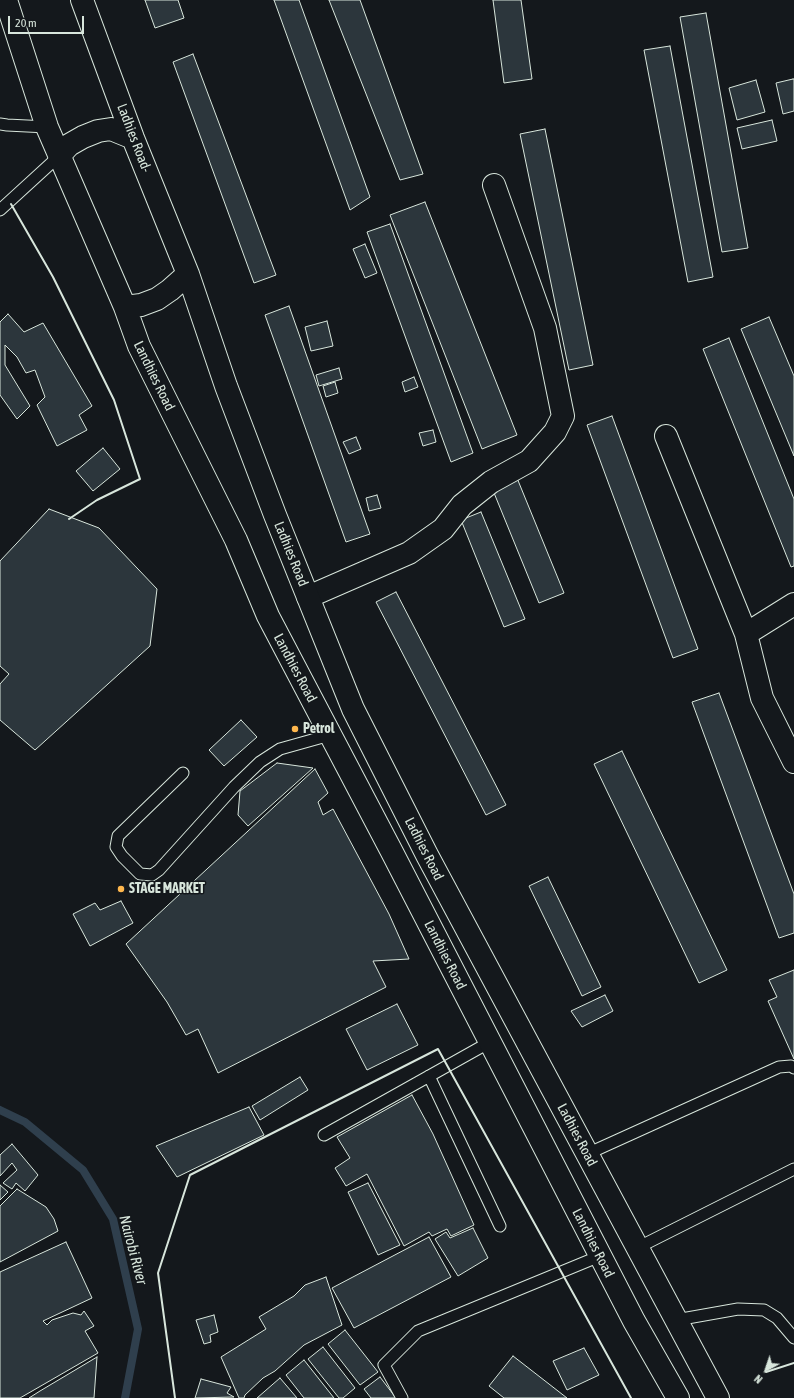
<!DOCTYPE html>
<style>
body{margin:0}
#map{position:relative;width:794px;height:1398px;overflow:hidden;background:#14181c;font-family:"Asap Condensed",sans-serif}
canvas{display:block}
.north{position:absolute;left:746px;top:1350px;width:40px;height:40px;-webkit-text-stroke:3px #14181c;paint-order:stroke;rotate:220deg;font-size:11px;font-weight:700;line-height:16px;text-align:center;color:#d8e6dc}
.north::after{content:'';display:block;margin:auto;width:14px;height:18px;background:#d8e6dc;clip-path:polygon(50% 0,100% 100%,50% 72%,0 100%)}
.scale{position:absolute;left:8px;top:16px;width:76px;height:18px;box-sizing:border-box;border:2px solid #d8e6dc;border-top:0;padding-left:5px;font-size:12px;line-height:14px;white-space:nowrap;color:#d8e6dc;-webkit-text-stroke:3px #14181c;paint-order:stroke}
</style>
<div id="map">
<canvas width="794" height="1398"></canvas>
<div class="north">N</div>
<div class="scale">20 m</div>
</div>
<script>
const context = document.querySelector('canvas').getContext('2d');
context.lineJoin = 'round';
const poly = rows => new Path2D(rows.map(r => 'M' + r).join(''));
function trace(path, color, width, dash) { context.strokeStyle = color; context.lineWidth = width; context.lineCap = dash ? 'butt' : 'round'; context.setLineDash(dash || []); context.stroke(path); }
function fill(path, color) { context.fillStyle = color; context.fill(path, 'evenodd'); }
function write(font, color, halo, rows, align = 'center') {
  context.font = font + ' "Asap Condensed",sans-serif'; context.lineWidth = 3; context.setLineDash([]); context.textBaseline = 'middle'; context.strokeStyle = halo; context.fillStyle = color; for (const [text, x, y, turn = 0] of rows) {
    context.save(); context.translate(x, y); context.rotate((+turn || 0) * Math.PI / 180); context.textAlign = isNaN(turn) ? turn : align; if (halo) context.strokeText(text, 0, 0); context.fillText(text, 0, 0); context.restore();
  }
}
trace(poly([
 [0,1110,25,1122,83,1170,113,1219,138,1329,125,1398]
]), '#2f3f4d', 8);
const building = poly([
 [145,0,178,0,184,18,155,28,145,0],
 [274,0,299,0,370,197,350,210,274,0],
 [329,0,360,0,423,174,400,180,329,0],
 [493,0,521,0,532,79,504,83,493,0],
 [706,13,748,248,722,252,680,17,706,13],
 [670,46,713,277,688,282,644,50,670,46],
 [193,54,276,275,254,283,173,62,193,54],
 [793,79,794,79,794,111,783,114,776,83,793,79],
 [756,80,765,112,737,120,729,88,756,80],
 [772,120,777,141,742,149,737,128,772,120],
 [545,129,593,365,569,370,520,134,545,129],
 [425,202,517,435,482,449,390,215,425,202],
 [390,224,473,453,451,462,367,232,390,224],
 [365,244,377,273,365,278,353,249,365,244],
 [289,306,370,534,346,542,265,315,289,306],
 [8,314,24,332,43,323,92,406,79,415,87,430,57,446,37,405,45,397,35,370,26,373,17,357,5,345,5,365,30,406,17,419,0,395,0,322,8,314],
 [769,317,794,376,794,456,741,329,769,317],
 [327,321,333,346,311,351,305,327,327,321],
 [729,338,794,499,794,566,791,567,703,349,729,338],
 [339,368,342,379,319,386,316,375,339,368],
 [414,377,418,387,405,392,402,382,414,377],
 [335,382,338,393,326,397,323,386,335,382],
 [612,416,698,649,673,658,587,425,612,416],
 [433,430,436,442,423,446,419,433,433,430],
 [356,437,361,449,349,454,343,442,356,437],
 [103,448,120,469,93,491,76,471,103,448],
 [517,478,564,593,539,603,492,488,517,478],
 [377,495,381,508,369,511,366,498,377,495],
 [49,509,99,528,157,589,150,646,35,750,0,720,0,684,9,674,0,666,0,561,49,509],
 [481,512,525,619,504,627,461,520,481,512],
 [396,592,506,805,486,815,376,602,396,592],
 [719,693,794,894,794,933,779,938,692,702,719,693],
 [241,720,257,737,224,766,209,750,241,720],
 [622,751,727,970,699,983,594,764,622,751],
 [277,763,313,768,248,826,238,815,240,791,277,763],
 [315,769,328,793,318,802,323,815,333,809,389,914,409,959,373,961,386,987,218,1073,198,1029,186,1035,167,1002,126,944,315,769],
 [548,877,601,987,582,996,529,886,548,877],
 [121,901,133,923,90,946,73,914,95,903,100,910,121,901],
 [794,970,794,1059,768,1001,777,997,769,980,794,970],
 [605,995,613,1011,582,1027,571,1011,605,995],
 [397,1004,418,1045,367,1070,346,1029,397,1004],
 [300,1077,308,1090,260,1120,252,1106,300,1077],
 [412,1095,433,1134,474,1225,451,1236,447,1229,432,1236,429,1232,404,1246,367,1174,346,1186,335,1168,350,1158,337,1137,412,1095],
 [249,1107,264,1135,177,1177,156,1146,249,1107],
 [12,1144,38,1175,25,1191,16,1183,12,1189,3,1183,17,1170,12,1163,0,1176,0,1155,12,1144],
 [368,1183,400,1245,378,1255,348,1192,368,1183],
 [0,1185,8,1192,0,1200,0,1185],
 [17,1189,46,1207,54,1219,58,1231,0,1262,0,1206,17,1189],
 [473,1228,488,1258,458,1276,435,1239,446,1232,450,1238,473,1228],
 [429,1237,451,1277,354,1328,332,1288,429,1237],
 [66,1242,92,1298,43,1321,47,1325,52,1320,73,1313,81,1315,84,1311,94,1326,85,1331,98,1353,20,1398,0,1398,0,1272,66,1242],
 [326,1277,342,1325,304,1345,275,1371,263,1378,245,1395,244,1398,239,1398,221,1357,266,1329,259,1317,294,1296,305,1285,326,1277],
 [214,1315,218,1332,210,1335,211,1342,204,1344,196,1320,214,1315],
 [345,1330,378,1372,360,1385,328,1344,345,1330],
 [323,1347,355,1388,343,1398,339,1398,308,1359,323,1347],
 [584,1348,599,1375,567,1390,553,1361,584,1348],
 [513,1356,567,1398,504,1398,489,1386,513,1356],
 [97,1357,94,1398,29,1398,40,1391,97,1357],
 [304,1360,334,1398,304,1398,286,1375,304,1360],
 [380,1377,396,1398,371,1398,364,1389,380,1377],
 [280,1378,297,1398,257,1398,280,1378],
 [201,1379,231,1387,227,1393,234,1397,195,1398,201,1379]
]);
fill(building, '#2c363c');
trace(building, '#d8e6dc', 1);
const lane = poly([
 [0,124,7,125,47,127],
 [0,210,59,156],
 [183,773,118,836,116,847,122,856,140,874,152,875,159,870,234,787,260,762,280,749,330,735],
 [429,1076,500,1226],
 [324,1135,490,1042],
 [587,1154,779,1067,791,1066,794,1068],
 [637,1248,794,1169],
 [676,1320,738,1309,764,1310,777,1318,794,1338],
 [402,1398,384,1365,418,1331,600,1256]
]);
const street = poly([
 [666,436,746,634,794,604],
 [308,597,409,553,443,529,462,505,491,482,529,461,555,432,563,416,545,328,494,185],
 [746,634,762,698,794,762]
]);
const secondary = poly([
 [6,0,47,127,125,307,139,346,236,540,268,616,393,854,634,1321,678,1398],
 [82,0,133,138,188,274,226,386,275,515,353,709,427,855,718,1398],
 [59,156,69,145,83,137,98,131,111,129,133,138],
 [125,307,141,305,157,299,170,290,188,274]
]);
trace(lane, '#d8e6dc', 13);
trace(street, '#d8e6dc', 24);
trace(secondary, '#d8e6dc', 24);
trace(lane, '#14181c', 11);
trace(street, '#14181c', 22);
trace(secondary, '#14181c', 22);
trace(poly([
 [11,204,53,277,114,400,140,479,97,500,69,519],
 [766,1372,794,1363],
 [175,1398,158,1273,190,1175,438,1049,631,1398]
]), '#d8e6dc', 2);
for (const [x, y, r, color] of [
 [295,729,4,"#ffb74d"],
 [121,889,4,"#ffb74d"]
]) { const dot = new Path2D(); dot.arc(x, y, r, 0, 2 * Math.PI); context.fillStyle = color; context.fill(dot); trace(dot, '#14181c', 1.5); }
write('14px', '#d8e6dc', '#14181c', [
 ["Ladhies Road-",134,138,69],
 ["Landhies Road",154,376,64],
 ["Ladhies Road",291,554,68],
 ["Landhies Road",295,668,62],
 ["Ladhies Road",424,849,63],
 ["Landhies Road",445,955,63],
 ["Ladhies Road",577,1135,62],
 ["Landhies Road",593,1243,63]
]);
write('bold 14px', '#d8e6dc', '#14181c', [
 ["Petrol",303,729],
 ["STAGE MARKET",129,889]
], 'left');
write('italic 15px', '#d8e6dc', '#14181c', [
 ["Nairobi River",133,1250,75]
]);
</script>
